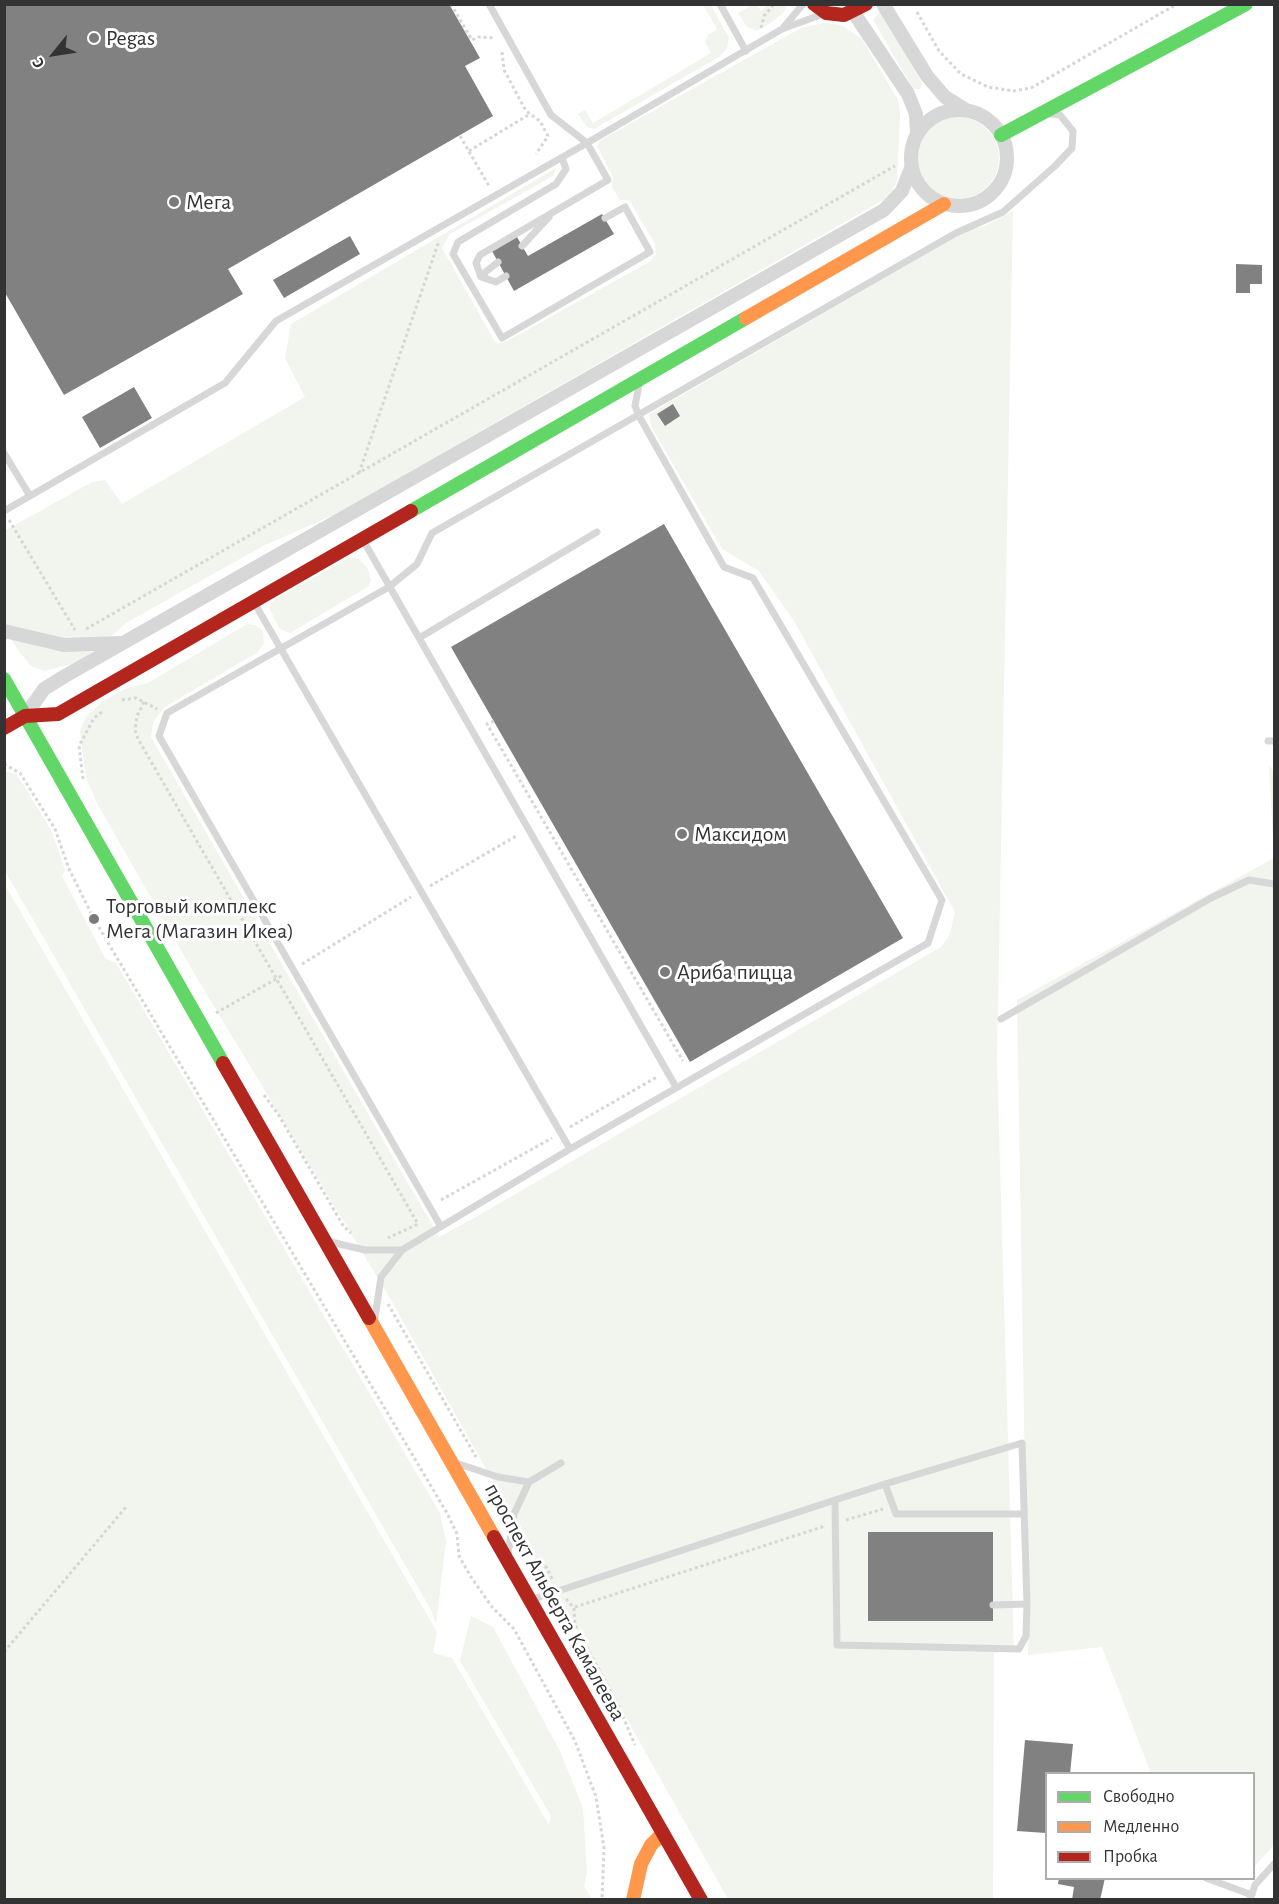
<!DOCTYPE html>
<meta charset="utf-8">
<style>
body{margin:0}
#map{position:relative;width:1279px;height:1904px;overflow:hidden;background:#fff;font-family:"Alegreya Sans",sans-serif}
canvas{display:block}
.frame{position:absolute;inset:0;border:6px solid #333;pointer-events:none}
.legend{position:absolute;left:1045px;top:1772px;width:210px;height:108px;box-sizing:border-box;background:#fff;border:2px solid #adadad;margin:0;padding:8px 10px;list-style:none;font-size:18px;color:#333}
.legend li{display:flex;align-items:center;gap:12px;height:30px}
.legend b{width:30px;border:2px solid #adadad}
.north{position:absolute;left:24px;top:24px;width:60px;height:60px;-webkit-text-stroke:4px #fff;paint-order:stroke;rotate:240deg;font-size:16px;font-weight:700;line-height:24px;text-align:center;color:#333}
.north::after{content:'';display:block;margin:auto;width:21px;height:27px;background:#333;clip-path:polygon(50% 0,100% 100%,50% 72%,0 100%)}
</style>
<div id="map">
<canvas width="1279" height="1904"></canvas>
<div class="frame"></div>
<ul class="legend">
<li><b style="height:8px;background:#63d668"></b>Свободно</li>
<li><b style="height:8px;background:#ff974d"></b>Медленно</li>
<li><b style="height:8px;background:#b3261e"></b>Пробка</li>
</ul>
<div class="north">С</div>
</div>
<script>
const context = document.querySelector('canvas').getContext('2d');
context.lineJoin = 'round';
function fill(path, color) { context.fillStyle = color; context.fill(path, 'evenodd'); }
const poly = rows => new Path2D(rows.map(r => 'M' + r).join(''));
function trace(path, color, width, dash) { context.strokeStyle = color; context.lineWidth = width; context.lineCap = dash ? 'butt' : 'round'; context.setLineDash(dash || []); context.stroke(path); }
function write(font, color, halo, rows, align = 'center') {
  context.font = font + ' "Alegreya Sans",sans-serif'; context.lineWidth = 6; context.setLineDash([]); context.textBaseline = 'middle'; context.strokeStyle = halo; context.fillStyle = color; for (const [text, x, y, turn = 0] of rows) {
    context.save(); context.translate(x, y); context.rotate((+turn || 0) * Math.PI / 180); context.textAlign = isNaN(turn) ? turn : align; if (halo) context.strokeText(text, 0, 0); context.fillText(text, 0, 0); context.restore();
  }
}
fill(poly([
 [703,5,711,5,729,38,727,48,719,57,594,129,587,127,578,114,585,110,593,123,711,53,705,42,708,35,717,29],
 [752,5,757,5,761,11,767,5,787,5,785,11,772,22,757,31,747,27,738,13],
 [881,10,922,83,920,89,913,89,873,20],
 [824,23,841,25,862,39,898,100,900,115,897,180,892,191,883,200,336,514,263,546,126,623,96,650,75,663,45,671,31,666,17,649,5,628,4,531,92,482,105,480,122,504,305,397,285,358,291,324,556,168,553,176,450,234,442,248,494,340,498,344,507,341,651,261,656,254,655,244,629,200,620,200,612,187,613,177,597,146,601,140,801,28],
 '917 158a41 41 0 1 1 82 0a41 41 0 1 1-82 0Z',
 [1013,211,997,1060,1014,1650,994,1653,993,1899,728,1899,391,1300,194,973,98,805,86,778,80,731,86,717,103,701,125,689,148,683,247,624,256,625,263,631,264,643,258,652,165,707,153,722,151,737,439,1237,474,1218,941,947,950,934,955,912,794,621,759,571,722,549,651,426,649,414,970,229,983,227],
 [350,557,359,559,368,569,371,580,369,586,290,633,280,629,270,610,270,605,274,600],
 [1269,766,1274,771,1274,1845,1254,1867,1254,1774,1151,1773,1102,1647,1028,1655,1017,1000,1274,858],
 [4,771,16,774,25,787,52,832,65,870,62,876,105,958,116,963,440,1513,446,1541,436,1624,431,1610,5,871],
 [5,885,437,1632,433,1653,452,1658,549,1825,551,1816,460,1661,471,1616,493,1627,560,1751,583,1808,587,1873,584,1886,592,1899,5,1899]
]), '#f1f5ed');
fill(poly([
 [4,4,449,4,480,58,465,66,493,116,228,269,243,294,64,395,4,291],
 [602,214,614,234,514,291,492,251,517,237,528,256],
 [350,236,360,254,284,298,273,280],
 [1236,264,1262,265,1262,284,1250,284,1250,293,1236,293],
 [134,387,152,418,100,448,82,417],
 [673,404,680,416,665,426,657,414],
 [664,524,903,938,690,1062,451,647],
 [868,1532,993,1532,993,1621,868,1621],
 [1025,1740,1073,1744,1070,1774,1046,1774,1046,1833,1017,1831],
 [1059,1878,1105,1878,1100,1900,1072,1900,1074,1887,1058,1884]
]), '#818181');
trace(poly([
 [451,4,472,40,478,37,495,38],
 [917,12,939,51,961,74,988,87,1014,91,1031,88,1177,4],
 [761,28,764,16,774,4],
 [502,52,504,70,526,111,540,121,548,136,536,154],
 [460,136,489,186],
 [469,151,530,114],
 [359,473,439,241],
 [9,520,75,630],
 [86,629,895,166],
 [122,700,136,698,157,709],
 [144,702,137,716,135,730,138,739,418,1224,388,1238],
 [494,721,487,724,683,1061],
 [4,764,20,773,55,829,69,869,94,919,447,1513,457,1534,459,1556,471,1577,492,1607,514,1629,575,1741,596,1797,604,1848,602,1900],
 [83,779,79,746,94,718,103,711],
 [430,886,518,835],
 [302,964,411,897],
 [216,1013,283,975],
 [264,1095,278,1114,344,1227,351,1233],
 [570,1127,657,1077],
 [441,1200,552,1138],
 [388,1304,476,1457],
 [846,1520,883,1509],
 [522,1539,532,1556,547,1568,553,1581],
 [566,1599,574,1608,575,1625,618,1705,635,1745],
 [575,1607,825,1526],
 [4,1652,126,1507]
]), '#d6d6d6', 3, [3, 3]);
trace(poly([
 [489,4,551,115,587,143,782,29,823,14],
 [720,4,746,51],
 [784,27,803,4],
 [562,158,566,169,556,184,458,242,453,254,502,338,650,252,625,207,605,218],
 [522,246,549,217],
 [486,278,483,274,498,262],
 [4,453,30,496],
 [4,511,225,383,276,321,587,143,608,180,480,255,476,263,481,277,496,282,506,276],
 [363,540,676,1087],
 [255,604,570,1149],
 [419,638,597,532],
 [1268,741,1274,741],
 [1001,1019,1211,898,1249,880,1274,884],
 [440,1225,159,736,167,713,389,587,417,564,432,533,956,233,1003,212,1055,166,1072,148,1073,131,1060,115,1051,114],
 [331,1242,365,1250,402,1250],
 [375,1318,381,1277,402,1250,570,1149,928,943,942,900,753,578,724,567,639,416,635,406,639,385],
 [456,1463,498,1477,529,1482],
 [885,1484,896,1514,1024,1514],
 [508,1554,514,1514,529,1482,561,1463],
 [533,1599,558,1591,835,1500,885,1484,1022,1443,1027,1604,1026,1636,1019,1649,837,1645,835,1500],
 [993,1605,1027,1604],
 [1206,1878,1252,1895],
 [1250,1900,1255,1885,1274,1864]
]), '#d7d7d7', 7);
trace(poly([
 [883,4,927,76,945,97,966,110],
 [854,13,908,94,916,114,917,134],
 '911 158a48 48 0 1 1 96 0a48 48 0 1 1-96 0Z',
 [4,631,64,645,120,643],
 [25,716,44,689,65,676,884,210,902,191,911,168]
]), '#d7d7d7', 14);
trace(poly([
 [1001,135,1246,4],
 [411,511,746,318],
 [4,679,223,1063]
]), '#63d668', 14);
trace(poly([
 [746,318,944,204],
 [369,1318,494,1537],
 [633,1900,641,1864,651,1845,663,1833]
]), '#ff974d', 14);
trace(poly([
 [814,4,826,13,844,15,866,4],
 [4,728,25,716,58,714,411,511],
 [223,1063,369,1318],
 [494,1537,701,1900]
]), '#b3261e', 14);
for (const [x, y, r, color] of [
 [94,38,6,"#7a7a7a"],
 [174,202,6,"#7a7a7a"],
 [682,834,6,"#7a7a7a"],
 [94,919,6,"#7a7a7a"],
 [665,972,6,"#7a7a7a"]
]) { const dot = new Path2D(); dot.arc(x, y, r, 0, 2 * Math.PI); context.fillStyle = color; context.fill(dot); trace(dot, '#fff', 2); }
write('22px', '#333', '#fff', [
 ["Pegas",106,38],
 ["Мега",186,202],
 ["Максидом",694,834],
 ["Торговый комплекс",106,906],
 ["Мега (Магазин Икеа)",106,931],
 ["Ариба пицца",677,972]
], 'left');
write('22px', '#333', '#fff', [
 ["проспект Альберта Камалеева",555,1602,61]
]);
</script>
